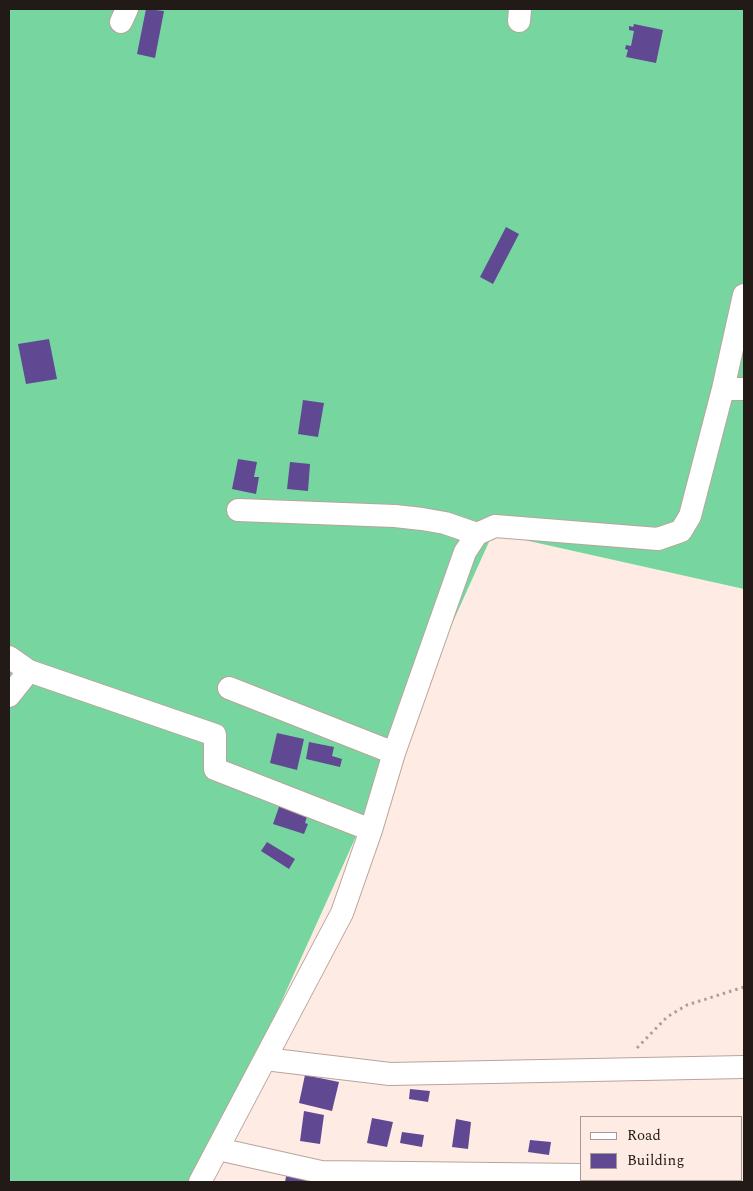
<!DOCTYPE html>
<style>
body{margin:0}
#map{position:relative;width:753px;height:1191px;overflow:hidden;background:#feece4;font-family:Spectral,serif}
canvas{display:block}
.frame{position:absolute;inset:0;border:10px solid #221a17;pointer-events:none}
.legend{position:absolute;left:580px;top:1116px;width:162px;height:65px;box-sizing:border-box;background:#feece4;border:1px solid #a69892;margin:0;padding:6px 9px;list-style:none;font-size:15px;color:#221a17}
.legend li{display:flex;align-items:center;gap:10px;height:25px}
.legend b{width:25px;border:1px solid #a69892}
</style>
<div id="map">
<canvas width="753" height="1191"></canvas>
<div class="frame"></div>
<ul class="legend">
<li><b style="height:6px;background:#fff"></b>Road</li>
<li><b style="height:14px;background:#614893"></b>Building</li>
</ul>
</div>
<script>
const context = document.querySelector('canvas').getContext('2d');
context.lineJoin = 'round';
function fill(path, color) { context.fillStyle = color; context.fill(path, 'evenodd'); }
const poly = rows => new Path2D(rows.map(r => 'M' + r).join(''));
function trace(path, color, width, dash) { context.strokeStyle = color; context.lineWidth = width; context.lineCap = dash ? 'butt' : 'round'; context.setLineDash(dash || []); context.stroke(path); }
fill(poly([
 [9,9,744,9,744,589,493,533,200,1182,9,1182]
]), '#77d6a0');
fill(poly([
 [146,9,164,11,155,58,137,54],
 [634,24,663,30,656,63,626,57,628,50,625,49,626,45,631,46,634,31,629,30,629,26,633,27],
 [506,227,519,234,493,284,480,277],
 [49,339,57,379,26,384,18,344],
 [303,400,324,403,318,437,298,434],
 [238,459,257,462,254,477,259,477,256,494,232,489],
 [290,462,310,464,308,491,287,489],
 [277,733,304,739,297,770,270,763],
 [309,742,334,747,332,756,342,759,340,767,306,759],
 [280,804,308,813,305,823,308,824,304,834,273,824],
 [267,842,295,859,289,869,261,851],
 [305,1075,339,1082,332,1111,299,1103],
 [410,1089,430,1091,428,1102,409,1099],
 [304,1111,324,1115,320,1144,300,1141],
 [372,1118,393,1122,387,1147,367,1143],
 [456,1119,471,1122,468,1149,452,1147],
 [402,1132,424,1135,422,1147,400,1143],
 [530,1140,551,1142,549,1155,528,1152],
 [288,1166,310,1170,308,1182,285,1182]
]), '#614893');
const street = poly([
 [519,21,520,9],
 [121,22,127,9],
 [723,389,744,389],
 [238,510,395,516,422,519,445,523,477,534],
 [9,657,29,671,215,735,215,769,371,830],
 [229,688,394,753],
 [9,696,29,671],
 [265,1059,390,1074,744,1067],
 [218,1149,321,1172,582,1175],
 [200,1182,342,913,371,830,394,753,465,552,477,534,495,526,658,539,681,531,690,516,723,389,744,295]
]);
trace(street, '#b9a49b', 24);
trace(poly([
 [637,1048,667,1017,687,1005,744,987]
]), '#ad9f98', 3, [2.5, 4]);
trace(street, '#fff', 22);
</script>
